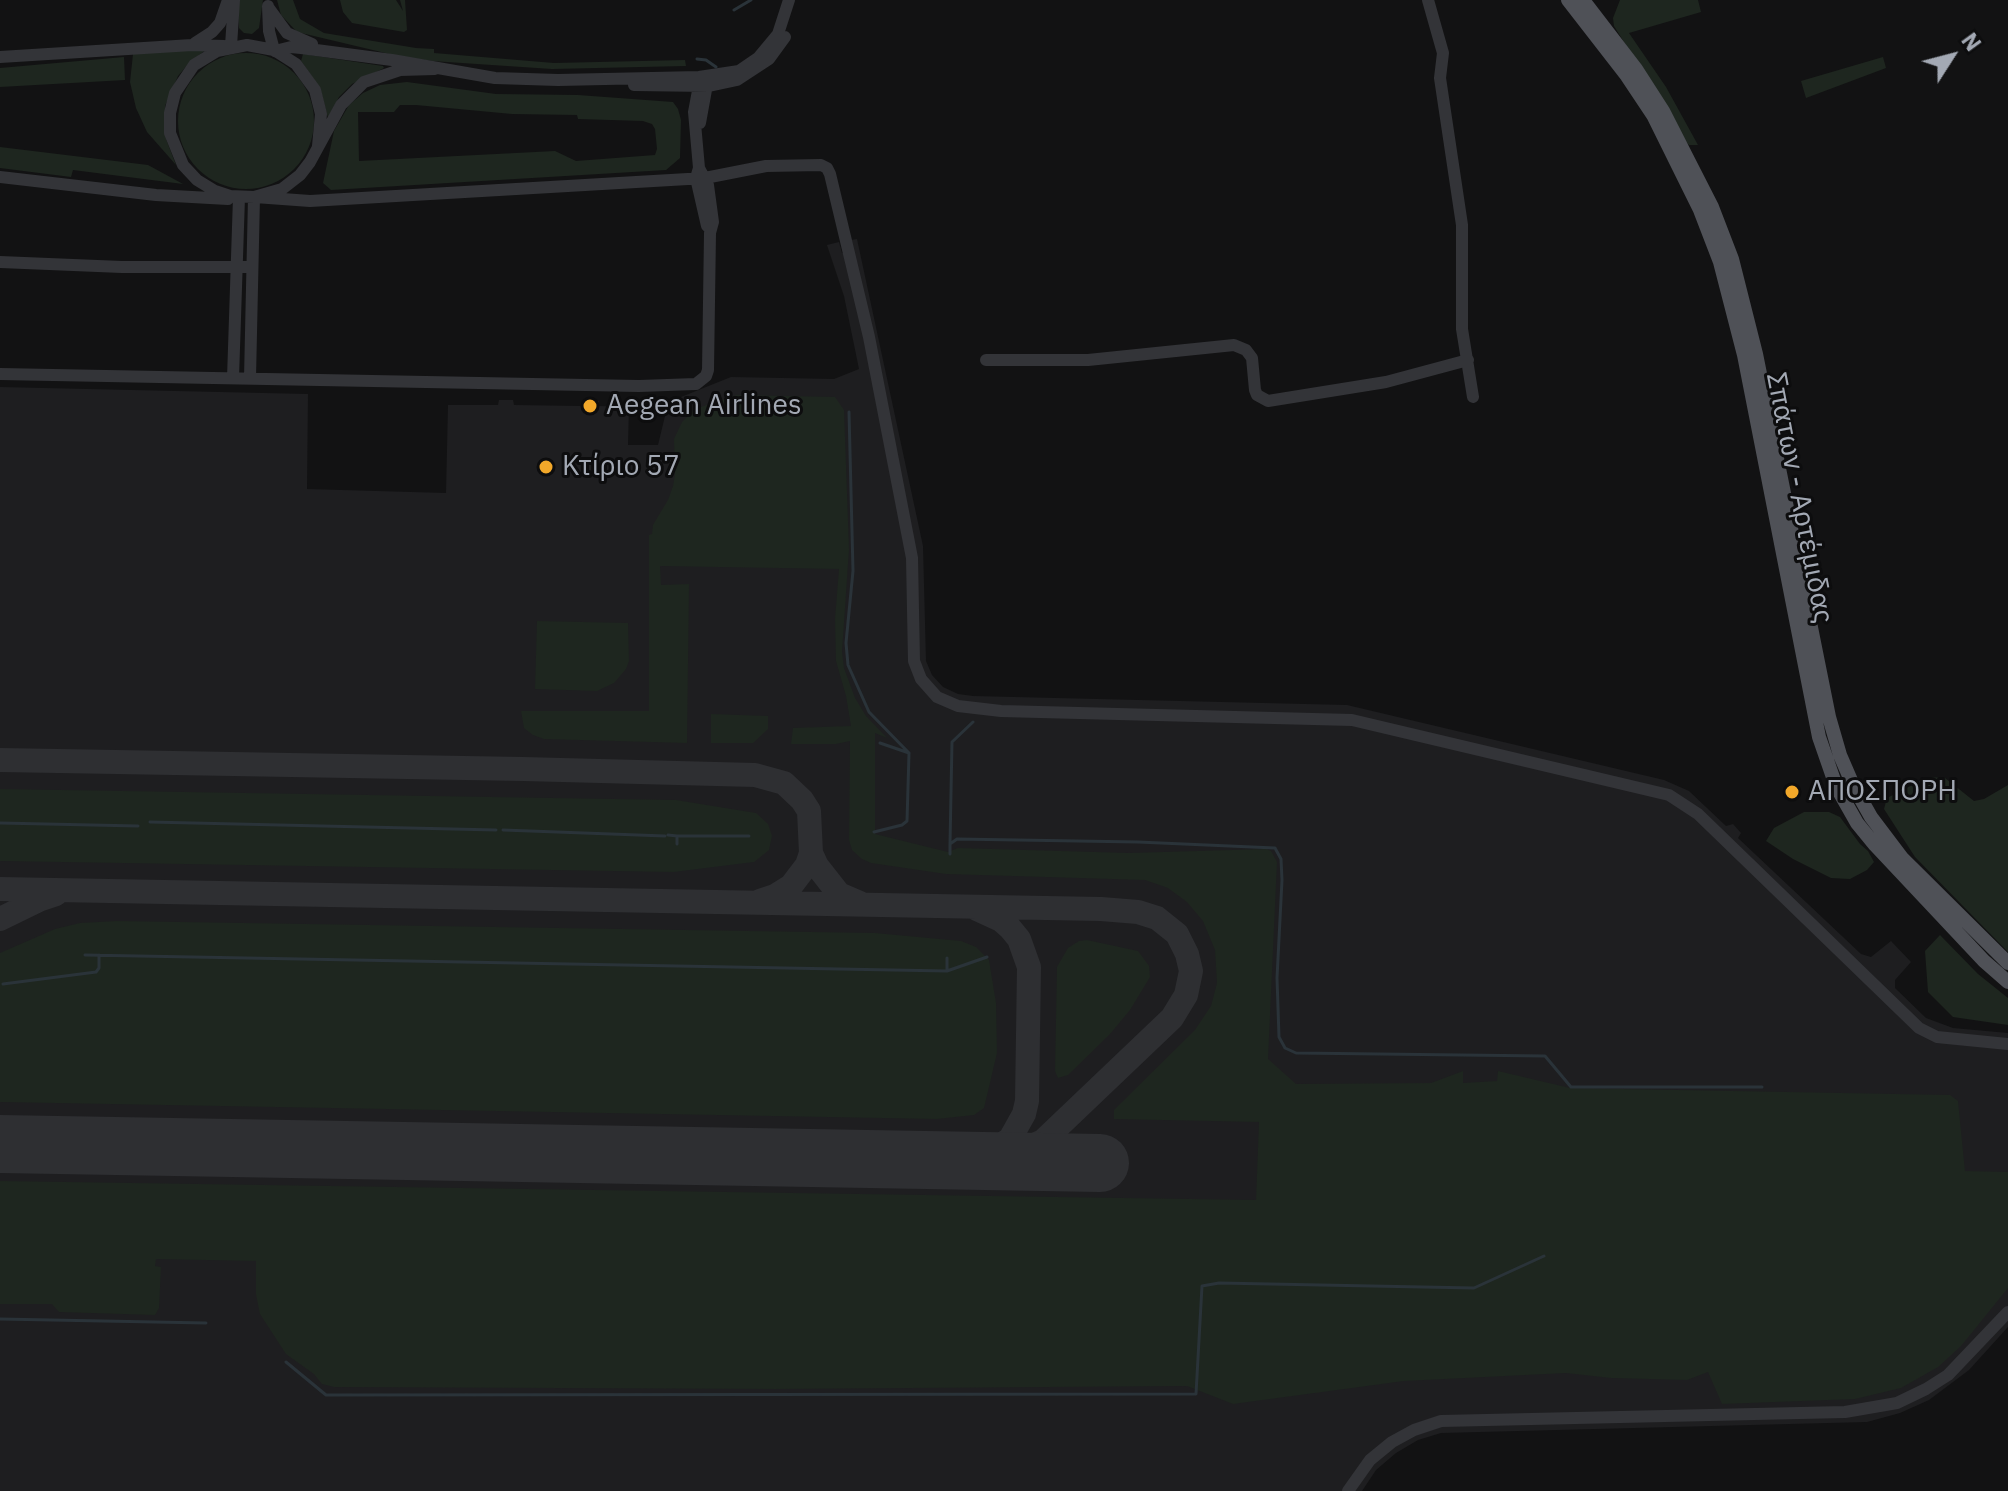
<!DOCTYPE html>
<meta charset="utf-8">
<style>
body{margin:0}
#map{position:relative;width:2008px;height:1491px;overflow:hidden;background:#121213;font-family:"IBM Plex Sans",sans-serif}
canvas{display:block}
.north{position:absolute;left:1912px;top:16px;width:80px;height:80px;-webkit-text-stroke:6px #0d0d0e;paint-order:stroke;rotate:54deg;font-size:22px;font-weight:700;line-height:32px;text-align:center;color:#a3a9b4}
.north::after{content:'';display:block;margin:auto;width:28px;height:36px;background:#a3a9b4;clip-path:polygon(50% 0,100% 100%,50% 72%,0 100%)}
</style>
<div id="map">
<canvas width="2008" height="1491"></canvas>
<div class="north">N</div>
</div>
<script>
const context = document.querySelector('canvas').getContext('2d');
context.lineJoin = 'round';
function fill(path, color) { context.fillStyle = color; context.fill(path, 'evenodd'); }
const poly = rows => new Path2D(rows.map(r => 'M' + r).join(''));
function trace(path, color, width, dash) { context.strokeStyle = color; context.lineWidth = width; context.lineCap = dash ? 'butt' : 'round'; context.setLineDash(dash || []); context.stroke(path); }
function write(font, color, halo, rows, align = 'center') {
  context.font = font + ' "IBM Plex Sans",sans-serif'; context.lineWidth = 6; context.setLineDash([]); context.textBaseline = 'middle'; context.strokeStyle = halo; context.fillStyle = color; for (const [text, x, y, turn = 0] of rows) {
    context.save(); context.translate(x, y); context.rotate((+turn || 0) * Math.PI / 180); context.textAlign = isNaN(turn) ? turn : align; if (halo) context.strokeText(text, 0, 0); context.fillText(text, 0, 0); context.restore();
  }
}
fill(poly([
 [857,239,923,546,926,661,932,675,943,687,958,694,973,696,1347,705,1664,780,1689,791,1726,826,1733,824,1741,833,1738,838,1861,954,1871,957,1891,941,1911,962,1895,980,1895,988,1926,1018,1953,1028,2008,1033,2008,1327,1969,1370,1929,1400,1900,1413,1867,1422,1441,1433,1418,1440,1396,1453,1376,1470,1362,1491,0,1491,0,387,308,394,307,489,446,493,448,405,498,405,499,400,513,400,514,405,582,406,583,401,599,401,599,406,629,407,628,445,658,445,665,416,681,397,731,377,834,379,859,369,844,296,827,245,839,242,842,253,852,250,851,240]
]), '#1e1e20');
fill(poly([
 [237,0,263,0,259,28,252,34,244,33,239,28],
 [277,0,293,0,300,19,324,33,416,48,434,49,434,53,554,63,685,60,686,66,552,69,432,61,398,56,297,32,281,15],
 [340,0,396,0,403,11,400,0,405,0,407,30,404,32,352,23,343,12],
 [1620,0,1698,0,1701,12,1629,33,1666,87,1698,145,1689,145,1686,142,1614,26,1613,18],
 [207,49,190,62,178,76,165,106,166,139,176,165,147,132,136,108,130,82,133,54],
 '178 121a68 68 0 1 1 136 0a68 68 0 1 1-136 0Z',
 [303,54,383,66,384,68,352,84,339,97,328,118,320,88,301,61],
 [124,57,125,80,0,87,0,68],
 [1883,57,1886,68,1806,98,1801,81],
 [407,82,496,94,578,95,673,102,678,109,681,120,680,158,666,170,331,190,323,183,334,131,349,105,363,93,380,85],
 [400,105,416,105,512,114,577,115,578,119,643,121,652,124,655,129,657,149,655,155,576,161,555,151,359,161,358,112,394,112],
 [0,147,148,165,183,184,73,170,71,177,0,168],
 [737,395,835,397,844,410,849,549,842,652,844,668,855,698,866,716,887,738,875,733,875,834,948,852,958,848,1129,853,1266,849,1271,851,1277,862,1268,1059,1296,1084,1431,1083,1463,1071,1463,1083,1497,1081,1498,1071,1570,1088,1950,1095,1958,1101,1965,1171,2008,1172,2008,1288,1961,1346,1938,1367,1901,1388,1855,1399,1722,1404,1708,1372,1687,1380,1611,1378,1566,1373,1404,1381,1233,1404,1187,1386,775,1389,334,1387,322,1384,314,1374,286,1354,260,1314,256,1294,256,1261,156,1259,155,1266,161,1267,159,1308,155,1315,59,1312,52,1304,0,1304,0,1181,1256,1200,1259,1122,1114,1119,1114,1110,1195,1030,1211,1006,1217,983,1215,950,1203,921,1187,902,1168,888,1145,880,946,874,871,863,862,859,852,850,849,840,850,741,836,744,791,744,793,728,851,726,846,696,836,661,835,619,839,569,660,566,661,585,689,584,687,743,544,739,533,735,524,728,521,711,649,711,649,535,652,534,653,525,668,500,673,486,675,474,674,439,682,422,695,409],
 [537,621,628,623,629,661,626,669,614,683,597,691,535,689],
 [711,714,768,716,768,729,753,743,711,743],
 [1928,777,1945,778,1974,801,1984,799,2008,785,2008,952,1915,857,1884,809,1887,798],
 [0,789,676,800,756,813,768,824,772,836,769,850,754,862,674,872,0,861],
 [1804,812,1829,812,1840,817,1860,844,1868,851,1874,862,1867,870,1850,879,1831,878,1793,859,1766,841,1774,828],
 [117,921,875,933,961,941,976,947,989,960,996,1003,997,1053,984,1108,974,1115,937,1119,0,1102,0,953,55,929,80,923],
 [1940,935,1978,974,2008,998,2008,1025,1953,1017,1928,992,1925,951],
 [1087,940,1138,951,1149,966,1150,977,1130,1010,1110,1034,1068,1075,1058,1078,1055,1071,1057,967,1068,948,1079,941]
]), '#1e261f');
trace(poly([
 [734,10,751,0],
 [697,59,706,60,716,67],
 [849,412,853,571,846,643,848,665,869,712,909,753],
 [150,822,496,830],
 [0,823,138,826],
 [503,830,665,836],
 [874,832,902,825,907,821,909,753,880,743],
 [668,835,677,836,677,844],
 [677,836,749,836],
 [950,844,952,742,973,722],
 [950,854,950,844,957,839,1138,842,1275,848,1281,859,1282,880,1277,978,1279,1037,1285,1048,1296,1053,1545,1056,1571,1087,1762,1087],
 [85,955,947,971,987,957],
 [947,958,947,971],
 [3,984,96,972,99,968,99,955],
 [0,1319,206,1323],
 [286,1362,326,1395,1196,1394,1202,1286,1219,1283,1474,1288,1544,1256]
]), '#2a3339', 3);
trace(poly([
 [0,760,523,769,755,775,784,783,802,800,809,811,811,853,817,866,839,894,860,903],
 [0,889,1101,909,1138,912,1157,918,1177,934,1187,954,1191,971,1186,995,1172,1018,1043,1141,1012,1155,969,1160],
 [760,901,775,896,791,886,807,865,811,853],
 [977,909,1001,920,1010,928,1019,939,1029,967,1027,1101,1024,1114,1010,1139,986,1155],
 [0,919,41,899,56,894]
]), '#2e2f32', 24);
trace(poly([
 [0,1144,1100,1163]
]), '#2e2f32', 58);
trace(poly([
 [1428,0,1443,53,1440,78,1462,225,1462,329,1473,397],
 [268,6,269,31,274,50],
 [268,7,287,33,312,44],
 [195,43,212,32,220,23,228,0],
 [231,46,234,0],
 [275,51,291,47,301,48,392,60,495,78,558,80,699,77,739,71,758,58,778,34,789,0],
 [0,57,192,45,224,46],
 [700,80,694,112,699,168,696,178,707,226],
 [634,85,709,86,737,80,769,59,785,37],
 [700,123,708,79],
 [318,146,321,114,315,90,296,64,274,50,247,45,217,51,194,65,175,93,170,113,170,133,183,165,197,180,215,191,230,196,254,197,282,189,300,175,310,162,341,105,364,82,400,70,435,69],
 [0,177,156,195,228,199],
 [255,197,310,201,705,178,766,166,821,165,827,168,830,174,869,337,912,558,914,661,921,679,937,697,958,706,1001,711,1352,720,1669,795,1698,814,1919,1028,1937,1037,2008,1044],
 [0,262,122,267,251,267],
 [986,360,1088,360,1234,345,1246,350,1252,358,1255,390,1257,395,1268,401,1386,382,1468,360],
 [0,374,639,386,696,384,706,376,708,370,710,233,713,222,708,185,699,168],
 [233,378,239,197],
 [250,378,254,197],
 [1348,1491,1370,1460,1392,1442,1414,1430,1441,1421,1845,1412,1897,1403,1926,1389,1948,1375,2008,1312]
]), '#333438', 12);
trace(poly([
 [1568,0,1627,76,1653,115,1700,210,1720,262,1744,355,1819,737,1836,786,1857,823,1875,845,1984,961,2008,982],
 [1583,0,1636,69,1663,111,1712,207,1732,259,1756,354,1829,717,1840,755,1853,785,1871,817,1902,858,2008,963]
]), '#4f5157', 14);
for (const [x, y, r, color] of [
 [590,406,8,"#f2a82a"],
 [546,467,8,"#f2a82a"],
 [1792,792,8,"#f2a82a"]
]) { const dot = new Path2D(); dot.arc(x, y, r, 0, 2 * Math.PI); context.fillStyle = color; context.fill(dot); trace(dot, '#0d0d0e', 3); }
write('28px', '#a3a9b4', '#0d0d0e', [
 ["Aegean Airlines",606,406],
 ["Κτίριο 57",562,467],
 ["ΑΠΟΣΠΟΡΗ",1808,792]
], 'left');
write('28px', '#a3a9b4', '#0d0d0e', [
 ["Σπάτων - Αρτέμιδας",1799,498,79]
]);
</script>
